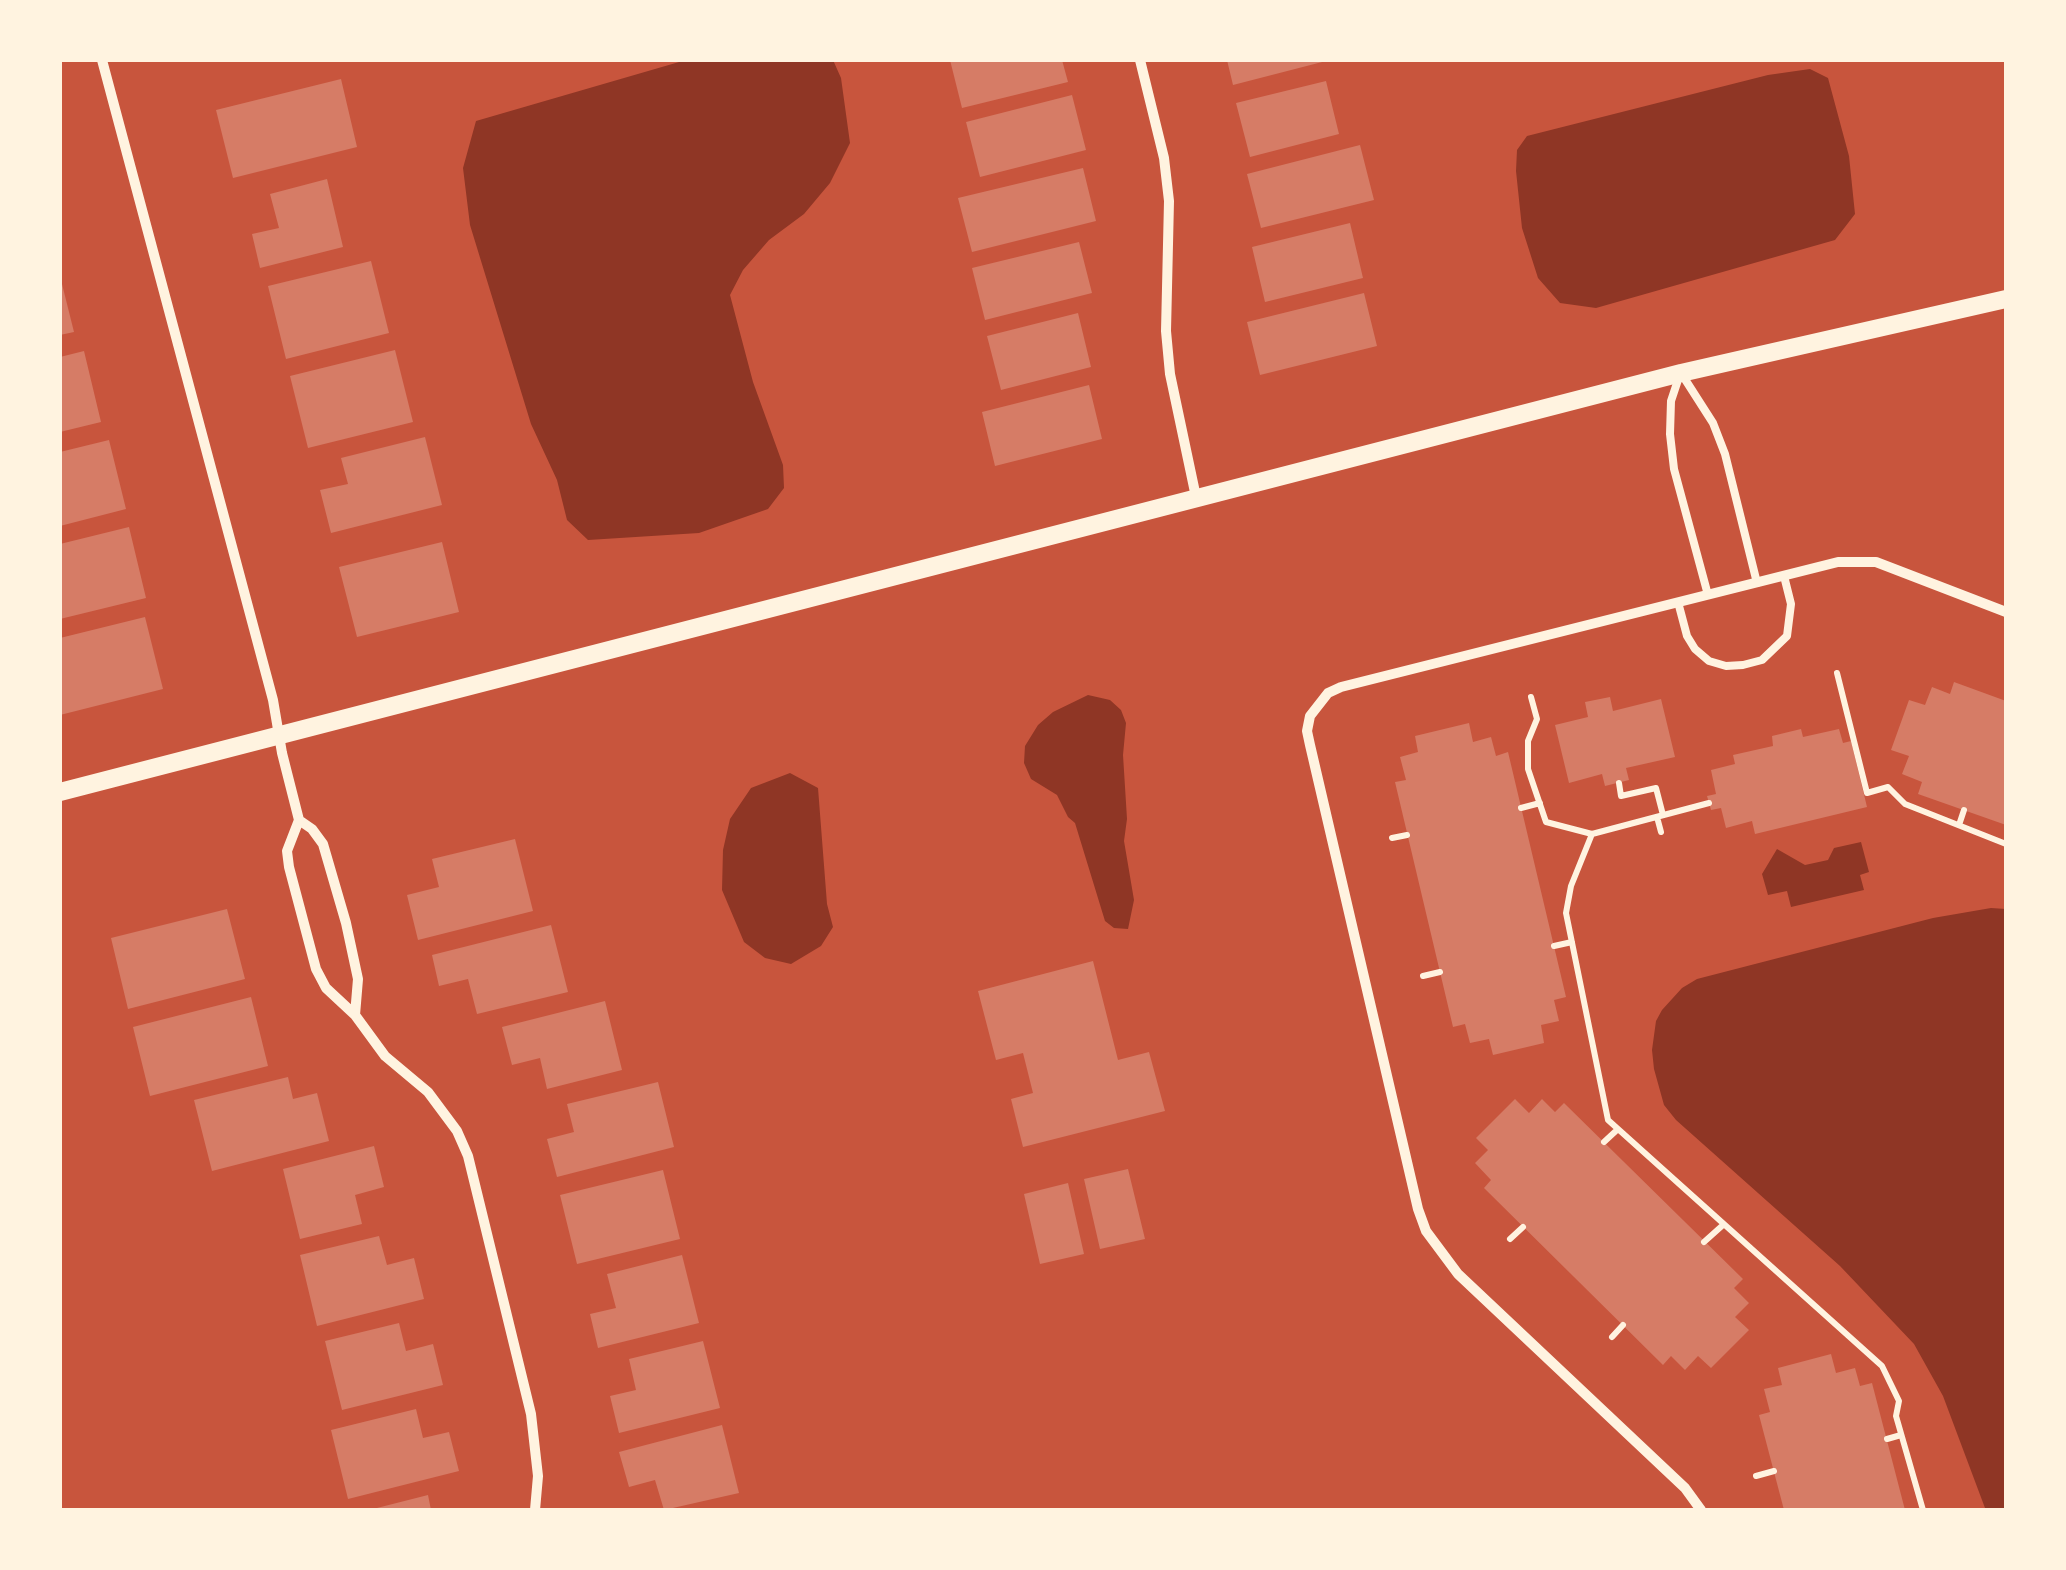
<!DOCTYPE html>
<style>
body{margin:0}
#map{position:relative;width:2066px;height:1570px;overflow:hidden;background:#c8553d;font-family:Lora,serif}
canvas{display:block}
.frame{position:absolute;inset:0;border:62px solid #fff3e0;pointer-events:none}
</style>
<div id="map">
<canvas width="2066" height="1570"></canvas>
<div class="frame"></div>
</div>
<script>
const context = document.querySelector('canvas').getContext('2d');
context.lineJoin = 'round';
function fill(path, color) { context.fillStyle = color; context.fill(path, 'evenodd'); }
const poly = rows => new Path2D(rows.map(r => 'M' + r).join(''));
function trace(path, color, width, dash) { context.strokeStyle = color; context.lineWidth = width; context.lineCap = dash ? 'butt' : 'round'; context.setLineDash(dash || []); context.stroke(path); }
fill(poly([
 [686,60,833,60,841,78,850,143,830,183,804,214,769,240,743,270,730,295,753,382,783,465,784,488,768,509,699,533,588,540,567,520,557,480,531,424,470,225,463,168,476,121],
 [1810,69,1828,78,1849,156,1855,214,1835,240,1596,308,1560,303,1538,278,1522,228,1516,171,1517,150,1527,136,1768,75],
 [1088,695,1110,700,1121,710,1126,723,1123,755,1127,819,1124,841,1134,900,1128,929,1114,928,1105,921,1075,823,1068,817,1057,795,1031,779,1024,763,1025,746,1038,725,1053,712],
 [790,773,818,788,827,904,833,927,821,946,791,964,765,958,744,942,722,890,723,850,730,819,751,788],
 [1861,842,1869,872,1860,875,1864,890,1791,907,1787,891,1768,895,1762,874,1777,849,1805,865,1828,860,1834,848],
 [1991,908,2006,909,2006,1510,1985,1508,1943,1396,1914,1344,1840,1266,1676,1120,1664,1105,1654,1069,1652,1050,1656,1021,1662,1010,1682,988,1697,979,1933,918]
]), '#8f3625');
fill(poly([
 [950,60,1062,60,1068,82,962,108],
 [1227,60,1326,60,1326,61,1233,85],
 [341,79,357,147,233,178,216,110],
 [1326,81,1339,134,1250,157,1236,103],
 [1072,95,1086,150,980,177,966,122],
 [1360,145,1374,200,1261,228,1247,174],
 [1083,168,1096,221,972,252,958,198],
 [327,179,343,247,260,268,252,234,279,228,270,194],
 [1350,223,1363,278,1265,302,1252,247],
 [1079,242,1092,293,985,320,972,268],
 [371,261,389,333,286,359,268,286],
 [61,280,74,332,60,335,60,281],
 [1364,293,1377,346,1260,375,1247,322],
 [1078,313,1091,367,1001,390,987,336],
 [395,350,413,422,308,448,290,376],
 [84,351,101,422,60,432,60,357],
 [1089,385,1102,439,995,466,982,412],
 [425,437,442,505,331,533,320,490,348,484,341,458],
 [109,440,126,509,60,526,60,452],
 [129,527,146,598,60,619,60,544],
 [442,542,459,612,357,637,339,567],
 [145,617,163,689,60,715,60,638],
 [1954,682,2006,701,2006,825,1918,794,1922,782,1902,774,1909,756,1891,750,1909,700,1925,705,1932,687,1950,694],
 [1610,697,1613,711,1661,699,1675,757,1626,768,1629,780,1605,786,1602,774,1569,783,1555,725,1588,717,1585,702],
 [1469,723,1473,742,1491,737,1496,756,1508,752,1566,997,1554,1000,1559,1021,1541,1025,1544,1043,1493,1055,1489,1039,1470,1043,1465,1024,1453,1027,1395,782,1406,780,1400,757,1418,752,1415,736],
 [1801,729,1803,737,1839,729,1843,743,1851,741,1867,807,1755,834,1752,821,1726,828,1721,808,1711,810,1707,796,1716,794,1711,770,1735,764,1733,755,1773,746,1772,736],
 [515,839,533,911,418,940,407,895,439,887,432,859],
 [227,909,245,979,128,1009,111,938],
 [551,925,568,992,477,1014,468,979,439,986,432,955],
 [1093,961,1118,1060,1149,1052,1165,1111,1023,1147,1011,1099,1033,1093,1023,1053,996,1060,978,991],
 [251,997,268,1066,150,1096,133,1027],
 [605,1001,622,1070,547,1089,540,1058,512,1065,502,1027],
 [288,1077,293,1099,317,1093,329,1141,212,1171,194,1100],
 [658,1082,674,1147,557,1177,547,1139,574,1132,567,1104],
 [1515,1099,1529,1113,1542,1099,1555,1112,1564,1103,1743,1279,1734,1288,1749,1303,1735,1317,1749,1330,1711,1368,1698,1356,1685,1370,1671,1356,1663,1365,1484,1188,1491,1180,1475,1163,1488,1150,1476,1138],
 [374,1146,384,1187,355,1195,362,1224,300,1239,283,1169],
 [1128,1169,1145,1239,1100,1249,1084,1179],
 [663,1170,680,1239,577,1264,560,1195],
 [1068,1183,1084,1254,1040,1264,1024,1194],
 [379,1236,387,1265,414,1258,424,1299,317,1326,300,1255],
 [682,1255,699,1323,598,1348,590,1314,616,1308,607,1274],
 [399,1323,406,1351,433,1344,443,1385,342,1410,325,1341],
 [703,1341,720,1408,619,1433,610,1396,636,1390,629,1359],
 [1831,1354,1836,1373,1855,1368,1860,1386,1872,1383,1905,1510,1784,1510,1759,1415,1770,1412,1764,1389,1782,1385,1778,1368],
 [416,1409,423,1438,449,1432,459,1471,348,1499,331,1430],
 [722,1425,739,1493,664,1510,655,1480,629,1487,619,1452],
 [428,1495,431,1510,373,1510,373,1509]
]), '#d67c66');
trace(poly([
 [1837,673,1867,793,1888,787,1905,804,2006,844],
 [1531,697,1537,719,1528,741,1528,769,1546,822,1592,834],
 [1619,783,1621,796,1656,788,1663,815],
 [1709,803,1592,834,1571,886,1566,913,1608,1120,1882,1366,1899,1401,1896,1416,1923,1510],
 [1521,808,1540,803],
 [1657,817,1661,832],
 [1959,825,1964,810],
 [1392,838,1407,835],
 [1554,946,1572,942],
 [1423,976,1440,972],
 [1604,1142,1618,1129],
 [1510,1239,1523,1227],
 [1704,1242,1723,1225],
 [1612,1337,1623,1325],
 [1887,1439,1901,1435],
 [1756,1476,1774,1471]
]), '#fff3e0', 6);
trace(poly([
 [1681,373,1713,423,1725,454,1757,583],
 [1679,377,1671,401,1670,434,1674,469,1708,595],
 [1678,602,1687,636,1695,649,1709,661,1726,666,1743,665,1762,660,1787,636,1791,604,1784,576]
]), '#fff3e0', 8);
trace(poly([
 [102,60,273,700,282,753,299,820,312,829,323,844,346,923,358,979,355,1015],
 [1140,60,1164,158,1169,201,1166,331,1170,374,1196,497],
 [299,820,287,851,289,867,316,969,326,988,355,1015,385,1056,428,1092,457,1131,468,1156,531,1414,538,1476,535,1510],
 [1701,1510,1685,1488,1458,1274,1426,1231,1418,1209,1310,745,1307,731,1310,716,1328,693,1341,687,1838,562,1876,562,2006,612]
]), '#fff3e0', 10);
trace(poly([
 [60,792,1681,373,2006,299]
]), '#fff3e0', 18);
</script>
